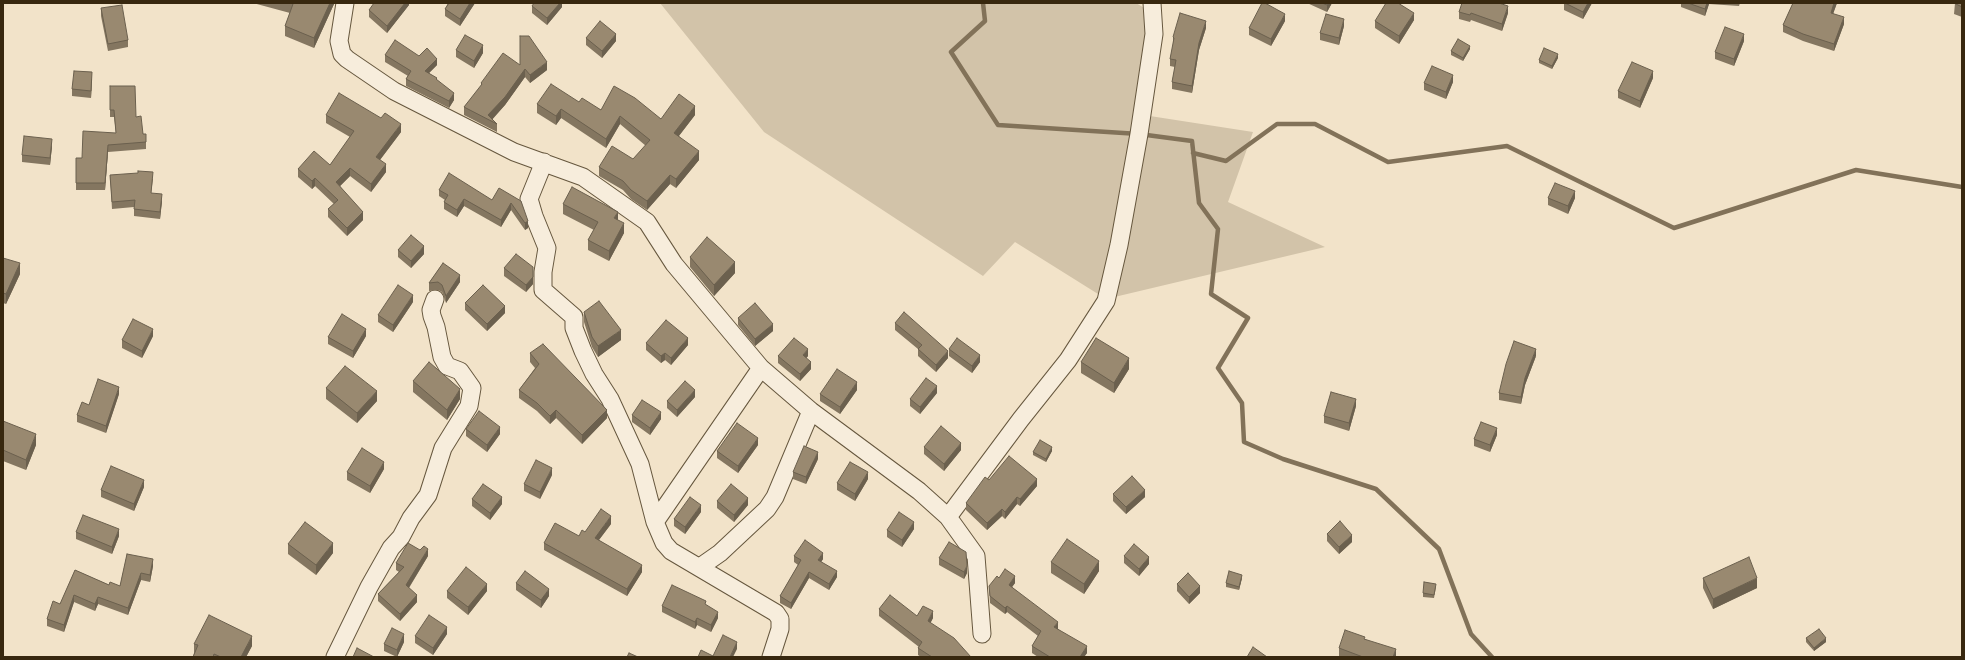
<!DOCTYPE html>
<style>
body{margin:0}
#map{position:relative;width:1965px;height:660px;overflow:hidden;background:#f2e3c9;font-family:"IM FELL DW Pica",serif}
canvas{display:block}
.frame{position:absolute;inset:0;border:4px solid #38280f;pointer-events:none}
</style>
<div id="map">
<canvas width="1965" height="660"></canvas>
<div class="frame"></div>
</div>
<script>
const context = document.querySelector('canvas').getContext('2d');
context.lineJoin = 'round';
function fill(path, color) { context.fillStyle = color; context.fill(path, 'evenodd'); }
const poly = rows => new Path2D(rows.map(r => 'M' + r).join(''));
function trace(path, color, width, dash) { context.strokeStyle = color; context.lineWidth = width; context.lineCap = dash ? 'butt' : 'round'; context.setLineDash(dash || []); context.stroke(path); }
fill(poly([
 [660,3,1136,3,1151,12,1137,114,1253,132,1228,202,1325,247,1106,299,1015,242,983,276,764,132]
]), '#d2c3a9');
trace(poly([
 [983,3,985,21,951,52,998,125,1139,134,1192,141,1199,203,1218,229,1211,294,1248,318,1218,368,1242,403,1244,442,1283,459,1376,489,1439,549,1471,634,1492,657],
 [1193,153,1226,161,1277,124,1315,124,1388,162,1507,146,1674,228,1856,170,1962,187]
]), '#827259', 4.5);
const street = poly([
 [345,3,339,41,342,54,347,59,394,91,514,152,583,177,647,222,674,264,761,368,811,411,919,491,948,517,976,556,982,634],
 [544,162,529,199,534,216,547,248,543,272,543,290,574,317,574,328,583,351,594,374,610,399,640,464,655,522,664,543,671,551,776,613,780,619,780,629,771,657],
 [948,517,1021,419,1068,360,1106,301,1119,245,1139,134,1154,34,1152,3],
 [655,522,761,368],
 [700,567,720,553,767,509,775,497,811,411],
 [335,657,369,587,391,548,401,537,411,518,428,495,443,448,469,406,472,388,460,371,447,366,442,357,436,327,432,316,431,310,435,299]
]);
trace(street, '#66573e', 19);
trace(street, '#f7eddc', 17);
fill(poly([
 [253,3,334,3,334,4,314,48,285,36,285,26,290,13],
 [409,3,409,5,387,33,369,17,369,10],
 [448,3,475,3,460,26,445,16,445,9],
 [562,3,562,7,547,25,532,13,532,6],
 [1307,3,1332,3,1327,12],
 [1564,3,1592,3,1583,19,1564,10],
 [1681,3,1740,3,1739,6,1709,4,1705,16,1681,7],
 [1793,3,1837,3,1833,13,1844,24,1834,51,1803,41,1783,32,1783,25],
 [1955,3,1962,3,1962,17,1954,14],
 [101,8,128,40,128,47,108,51,101,16],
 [1459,12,1508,13,1502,31,1471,20,1470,22,1459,19],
 [1414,20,1399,44,1375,28,1375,21],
 [1285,21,1271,46,1249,35,1249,28],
 [1344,26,1339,45,1320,40,1320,33],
 [1206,28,1199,50,1192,93,1172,89,1172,82,1175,67,1170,66,1170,59,1173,45,1173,37],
 [586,38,616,41,602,58,586,45],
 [1744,41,1734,66,1715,59,1715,52],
 [1470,49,1463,61,1451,55,1451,51],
 [456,50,483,53,474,68,456,57],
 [385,55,419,56,437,65,429,73,437,80,454,100,449,108,406,86,406,79,408,76,385,62],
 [1558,58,1552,69,1539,63,1539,60],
 [520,65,547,70,530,83,525,77,505,105,492,119,497,124,497,132,464,115,464,107,481,86,481,83],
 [1653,78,1640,108,1618,98,1618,91],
 [92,79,91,98,72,96,72,89],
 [1453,82,1446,99,1424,90,1424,83],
 [110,86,136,117,143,134,146,134,146,149,108,152,105,190,76,190,76,158,82,158,116,133,114,117,110,117],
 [579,102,601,110,661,119,695,115,679,136,699,160,676,188,670,184,647,210,631,199,623,190,599,176,599,167,633,159,646,146,620,124,606,148,561,118,556,125,537,113,537,104],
 [326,115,401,132,380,160,386,172,371,192,350,176,340,186,363,220,347,236,328,217,328,209,334,204,315,186,312,189,298,177,298,169,330,165,350,137,326,123],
 [52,146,50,165,22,162,22,155],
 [110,175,153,179,151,193,162,201,160,219,134,216,134,207,112,209],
 [439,190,492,200,521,201,528,228,525,230,511,210,501,227,464,206,457,217,444,209,444,202,445,200,439,196],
 [1548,198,1575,198,1568,214,1548,205],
 [563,204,618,220,624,233,609,261,588,250,588,240,594,230,563,214],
 [398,250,424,254,411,268,398,257],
 [690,257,735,273,714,296,690,267],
 [3,258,20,274,6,304,3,303],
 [443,263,460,282,446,303,442,292,438,290,429,291,429,283],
 [533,267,533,284,526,292,504,276,504,268],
 [413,302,393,332,378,322,378,315],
 [465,303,505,313,487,331,465,310],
 [584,312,621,340,598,357,592,347,584,322],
 [738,318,773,331,755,346,738,325],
 [895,323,948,358,936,372,918,356,918,349,895,330],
 [153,336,142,358,122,348,122,340],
 [366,336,353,358,328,344,328,337],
 [646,343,688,345,671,365,665,360,661,363,646,350],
 [949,349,980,362,972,373,949,356],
 [530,353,607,418,582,444,556,418,550,424,537,411,519,398,519,390,535,368,530,362],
 [778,356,808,356,806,358,811,369,800,381,778,363],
 [1536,356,1525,385,1521,404,1499,400,1499,393],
 [1081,362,1129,369,1114,393,1081,373],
 [413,381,460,399,447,420,413,392],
 [326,388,377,401,357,423,326,399],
 [857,390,840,414,820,401,820,394],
 [937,393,920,414,910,406,910,399],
 [119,394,106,433,77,422,77,415,89,405],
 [695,397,677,417,667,408,667,401],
 [1356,406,1349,431,1324,423,1324,416],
 [632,415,661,419,650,435,632,422],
 [3,421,36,445,26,470,3,461],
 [466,429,500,434,487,452,466,436],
 [1497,435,1490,452,1474,446,1474,439],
 [758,445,738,473,717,458,717,451],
 [924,447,961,450,944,471,924,454],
 [1052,451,1046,462,1033,455,1033,452],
 [818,459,806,484,793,479,793,472],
 [384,469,370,493,347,480,347,472],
 [552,475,540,499,524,491,524,484],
 [868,479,855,501,837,490,837,483],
 [989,480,1037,486,1020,506,1017,504,1005,519,1002,516,987,530,966,510,966,503],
 [144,487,134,511,101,497,101,490],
 [1113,494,1145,497,1126,514,1113,501],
 [472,499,502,504,490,520,472,506],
 [717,501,748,505,734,522,717,508],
 [701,512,685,534,674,526,674,519],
 [611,524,599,540,642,572,627,596,544,550,544,543,579,536,585,532],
 [914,529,902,547,887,537,887,530],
 [76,532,119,536,112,554,76,539],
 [1327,534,1352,542,1339,554,1327,541],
 [288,544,333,553,316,575,288,554],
 [127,554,153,566,150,582,141,580,128,615,98,604,95,611,74,602,64,632,47,626,47,619,60,604,75,570,109,585,120,586],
 [428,556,409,588,417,602,400,621,378,601,378,594,399,572,396,570,396,563],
 [794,556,823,559,821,562,837,577,829,590,809,578,791,609,780,603,780,596,798,565,794,562],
 [1124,556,1149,564,1139,576,1124,563],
 [939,558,967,573,964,579,939,565],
 [1051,562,1099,571,1084,594,1051,573],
 [999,578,1015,583,1012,587,1058,629,1087,653,1084,657,1038,657,1032,653,1032,646,1038,636,1007,612,1005,614,990,603,989,586],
 [1242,578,1239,590,1226,587,1226,583],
 [1703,578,1757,588,1713,609,1703,588],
 [516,583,549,596,541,608,516,590],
 [1177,584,1200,593,1189,604,1177,591],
 [1436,587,1434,598,1423,597,1423,593],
 [447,591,487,591,468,615,447,598],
 [706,605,718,618,711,632,697,625,695,629,662,612,662,606],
 [879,609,917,616,933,618,930,623,971,657,921,657,918,655,918,648,919,647,879,616],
 [447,634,433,655,415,643,415,636],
 [1806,638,1826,642,1814,651,1806,642],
 [1365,639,1396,657,1339,657,1339,648],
 [404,642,397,657,384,651,384,644],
 [194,644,252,646,246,657,193,657,194,653]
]), '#847660');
fill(poly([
 [330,3,334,3,334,4,314,48,314,38],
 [405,3,409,3,409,5,387,33,387,26],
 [470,3,475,3,460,26,460,19],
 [560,3,562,3,562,7,547,25,547,18],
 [1328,3,1332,3,1327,12,1327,5],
 [1588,3,1592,3,1583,19,1583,12],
 [1707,3,1709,3,1709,4,1705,16,1705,9],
 [1834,3,1837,3,1831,20,1831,13],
 [1508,6,1508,13,1502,31,1502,24],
 [1414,13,1414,20,1399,44,1399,36],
 [1285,14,1285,21,1271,46,1271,39],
 [1844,17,1844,24,1834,51,1834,44],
 [1344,19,1344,26,1339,45,1339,38],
 [1206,21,1206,28,1199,50,1192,93,1192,86,1199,43],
 [616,34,616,41,602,58,602,51],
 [1744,34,1744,41,1734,66,1734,59],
 [483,45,483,53,474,68,474,61],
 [1470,46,1470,49,1463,61,1463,58],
 [1558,54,1558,58,1552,69,1552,66],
 [437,59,437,65,425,77,425,71],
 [547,62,547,70,530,83,530,75],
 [525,69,525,77,505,105,491,121,488,115],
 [1653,71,1653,78,1640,108,1640,101],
 [92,72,92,79,91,98,91,91],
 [1453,75,1453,82,1446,99,1446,92],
 [454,93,454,100,449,108,449,101],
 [695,106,695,115,674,142,674,133],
 [561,109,561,118,556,125,556,116],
 [620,116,620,124,606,148,606,139],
 [401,124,401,132,376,165,376,157],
 [52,139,52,146,50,165,50,158],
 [108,145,108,152,105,190,105,183],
 [699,151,699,160,676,188,676,179],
 [386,164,386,172,371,192,371,184],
 [350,168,350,176,336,190,336,182],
 [670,175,670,184,647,210,647,201],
 [315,178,315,186,312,189,312,181],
 [1575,191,1575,198,1568,214,1568,206],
 [162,194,162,201,160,219,160,212],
 [464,199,464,206,457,217,457,210],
 [511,203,511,210,501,227,501,220],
 [363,212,363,220,347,236,347,228],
 [618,212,618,222,614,218],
 [528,221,528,228,525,230,525,223],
 [624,223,624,233,609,261,609,251],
 [424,246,424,254,411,268,411,261],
 [735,262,735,273,714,296,714,285],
 [20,263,20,274,6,304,6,294],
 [460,275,460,282,446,303,446,296],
 [533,277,533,284,526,292,526,285],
 [413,295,413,302,393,332,393,325],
 [505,306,505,313,487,331,487,324],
 [773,324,773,331,755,346,755,339],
 [153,329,153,336,142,358,142,351],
 [366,329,366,336,353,358,353,351],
 [621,330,621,340,598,357,598,346],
 [688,338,688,345,671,365,671,358],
 [808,349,808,356,803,362,803,355],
 [1536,349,1536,356,1525,385,1521,404,1521,397,1525,378],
 [948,351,948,358,936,372,936,365],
 [665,353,665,360,661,363,661,356],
 [980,355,980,362,972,373,972,366],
 [1129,358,1129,369,1114,393,1114,383],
 [811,362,811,369,800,381,800,374],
 [857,382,857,390,840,414,840,407],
 [937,386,937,393,920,414,920,407],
 [119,387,119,394,106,433,106,426],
 [460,389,460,399,447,420,447,410],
 [695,390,695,397,677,417,677,410],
 [377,391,377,401,357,423,357,413],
 [1356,399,1356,406,1349,431,1349,423],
 [556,410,556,418,550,424,550,416],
 [607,410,607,418,582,444,582,435],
 [661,412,661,419,650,435,650,428],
 [500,427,500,434,487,452,487,445],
 [1497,428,1497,435,1490,452,1490,445],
 [36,434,36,445,26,470,26,460],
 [758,438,758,445,738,473,738,466],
 [961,443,961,450,944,471,944,464],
 [1052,447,1052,451,1046,462,1046,459],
 [818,452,818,459,806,484,806,477],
 [384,462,384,469,370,493,370,486],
 [552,468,552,475,540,499,540,492],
 [868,472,868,479,855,501,855,494],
 [1037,479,1037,486,1020,506,1020,499],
 [144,480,144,487,134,511,134,504],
 [1145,490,1145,497,1126,514,1126,507],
 [502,497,502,504,490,520,490,513],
 [1017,497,1017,504,1005,519,1005,512],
 [748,498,748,505,734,522,734,515],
 [701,505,701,512,685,534,685,527],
 [1002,509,1002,516,987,530,987,523],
 [611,516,611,524,595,545,595,538],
 [914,522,914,529,902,547,902,540],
 [119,529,119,536,112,554,112,547],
 [1352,535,1352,542,1339,554,1339,547],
 [333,543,333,553,316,575,316,565],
 [428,549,428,556,406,592,406,585],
 [823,553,823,559,818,567,818,560],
 [1149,557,1149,564,1139,576,1139,569],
 [153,559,153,566,150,582,150,575],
 [1099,561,1099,571,1084,594,1084,584],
 [642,565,642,572,627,596,627,589],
 [967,566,967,573,964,579,964,572],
 [837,571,837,577,829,590,829,584],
 [809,572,809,578,791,609,791,603],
 [141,573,141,580,128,615,128,608],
 [1242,575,1242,578,1239,590,1239,587],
 [1015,576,1015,583,1009,591,1009,585],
 [1757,578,1757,588,1713,609,1713,599],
 [487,584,487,591,468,615,468,607],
 [1200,586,1200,593,1189,604,1189,597],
 [549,589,549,596,541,608,541,600],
 [74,595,74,602,64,632,64,625],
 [417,595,417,602,400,621,400,614],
 [98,597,98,604,95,611,95,604],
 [1007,606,1007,612,1005,614,1005,608],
 [933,611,933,618,928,628,928,621],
 [718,612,718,618,711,632,711,625],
 [697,618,697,625,695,629,695,622],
 [1058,622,1058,629,1054,634,1054,627],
 [447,627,447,634,433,655,433,648],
 [404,634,404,642,397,657,397,650],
 [252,636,252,646,246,657,241,657],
 [1826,638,1826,642,1814,651,1814,648],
 [737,642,737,649,733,657,730,657],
 [1087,646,1087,653,1084,657,1080,657],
 [1396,649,1396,657,1393,657]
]), '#6b604e');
const building = poly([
 [290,3,330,3,314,38,285,26,293,4,290,3],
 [374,3,405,3,387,26,369,10,374,3],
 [449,3,470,3,460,19,445,9,449,3],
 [534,3,560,3,547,18,532,6,534,3],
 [1262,3,1265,3,1285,14,1271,39,1249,28,1262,3],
 [1322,3,1328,3,1327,5,1322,3],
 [1386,3,1398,3,1414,13,1399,36,1375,21,1386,3],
 [1462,3,1499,3,1508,6,1502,24,1471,13,1470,15,1459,12,1462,3],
 [1565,3,1588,3,1583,12,1565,3],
 [1688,3,1707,3,1705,9,1688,3],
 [1793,3,1834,3,1831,13,1844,17,1834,44,1803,34,1783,25,1793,3],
 [1955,3,1962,3,1962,7,1954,3,1955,3],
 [122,5,128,40,108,44,101,8,122,5],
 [1180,13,1206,21,1199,43,1192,86,1172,82,1176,60,1170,59,1174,38,1173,37,1180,13],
 [1326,14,1344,19,1339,38,1320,33,1326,14],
 [600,21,616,34,602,51,586,38,600,21],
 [1725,27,1744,34,1734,59,1715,52,1725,27],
 [465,35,483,45,474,61,456,50,465,35],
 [520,36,529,36,547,62,530,75,525,69,505,97,488,115,497,124,464,107,482,84,481,83,503,53,520,65,520,36],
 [1458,39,1470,46,1463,58,1451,51,1458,39],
 [395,40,419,56,427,48,437,59,425,71,437,78,436,79,454,93,449,101,406,79,411,71,385,55,395,40],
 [1544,48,1558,54,1552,66,1539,60,1544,48],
 [1632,62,1653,71,1640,101,1618,91,1632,62],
 [1432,66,1453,75,1446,92,1424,83,1432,66],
 [74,71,92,72,91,91,72,89,74,71],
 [551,84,579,102,582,98,601,110,614,86,635,98,661,119,679,94,695,106,674,133,699,151,676,179,670,175,647,201,631,190,623,181,599,167,612,146,633,159,650,140,620,116,606,139,561,109,556,116,537,104,551,84],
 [110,86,135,86,136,117,141,116,143,134,146,134,146,142,108,145,105,183,76,183,76,158,82,158,83,131,116,133,114,110,110,110,110,86],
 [339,93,381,118,385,113,401,124,376,157,386,164,371,184,350,168,336,182,363,212,347,228,328,209,338,200,315,178,312,181,298,169,314,151,330,165,354,131,326,115,339,93],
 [24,136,52,139,50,158,22,155,24,136],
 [138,171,153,172,151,193,162,194,160,212,134,209,135,200,112,202,110,175,138,173,138,171],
 [449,173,492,200,499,188,521,201,528,221,525,223,511,203,501,220,464,199,457,210,444,202,448,195,439,190,449,173],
 [1555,183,1575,191,1568,206,1548,198,1555,183],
 [572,187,618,212,614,218,624,223,609,251,588,240,598,222,563,204,572,187],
 [411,235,424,246,411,261,398,250,411,235],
 [707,237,735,262,714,285,690,257,707,237],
 [516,254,533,267,533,277,526,285,504,268,516,254],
 [3,258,20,263,6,294,3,293,3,258],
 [443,263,460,275,446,296,442,285,438,282,429,283,443,263],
 [398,285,413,295,393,325,378,315,398,285],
 [483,285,505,306,487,324,465,303,483,285],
 [599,301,621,330,598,346,592,337,584,312,599,301],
 [755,303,773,324,755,339,738,318,755,303],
 [904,312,948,351,936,365,918,349,922,345,895,323,904,312],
 [342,314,366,329,353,351,328,337,342,314],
 [133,319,153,329,142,351,122,340,133,319],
 [666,320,688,338,671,358,665,353,661,356,646,343,666,320],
 [794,338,808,349,803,355,811,362,800,374,778,356,794,338],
 [957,338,980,355,972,366,949,349,957,338],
 [1096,338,1129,358,1114,383,1081,362,1096,338],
 [1514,341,1536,349,1525,378,1521,397,1499,393,1506,364,1514,341],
 [543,344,607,410,582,435,556,410,550,416,537,403,519,390,539,364,530,353,543,344],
 [429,362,460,389,447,410,413,381,429,362],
 [345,366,377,391,357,413,326,388,345,366],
 [837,369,857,382,840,407,820,394,837,369],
 [926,378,937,386,920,407,910,399,926,378],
 [98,379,119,387,106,426,77,415,82,402,89,405,98,379],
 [685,381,695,390,677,410,667,401,685,381],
 [1331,392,1356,399,1349,423,1324,416,1331,392],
 [642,400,661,412,650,428,632,415,642,400],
 [479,411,500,427,487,445,466,429,479,411],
 [3,421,36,434,26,460,3,450,3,421],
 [1481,422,1497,428,1490,445,1474,439,1481,422],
 [737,423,758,438,738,466,717,451,737,423],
 [941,426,961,443,944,464,924,447,941,426],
 [1040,440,1052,447,1046,459,1033,452,1040,440],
 [804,446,818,452,806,477,793,472,804,446],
 [362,448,384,462,370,486,347,472,362,448],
 [1009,456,1037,479,1020,499,1017,497,1005,512,1002,509,987,523,966,503,985,477,989,480,1009,456],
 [536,460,552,468,540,492,524,484,536,460],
 [850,462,868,472,855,494,837,483,850,462],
 [111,466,144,480,134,504,101,490,111,466],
 [1132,476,1145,490,1126,507,1113,494,1132,476],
 [483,484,502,497,490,513,472,499,483,484],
 [731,484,748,498,734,515,717,501,731,484],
 [690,497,701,505,685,527,674,519,690,497],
 [601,509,611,516,595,538,642,565,627,589,544,543,555,523,579,536,582,530,585,532,601,509],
 [899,512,914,522,902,540,887,530,899,512],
 [83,515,119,529,112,547,76,532,83,515],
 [1340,521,1352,535,1339,547,1327,534,1340,521],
 [305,522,333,543,316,565,288,544,305,522],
 [1067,539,1099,561,1084,584,1051,562,1067,539],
 [805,540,823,553,818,560,837,571,829,584,809,572,791,603,780,596,801,560,794,556,805,540],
 [949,542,966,552,967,566,964,572,939,558,949,542],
 [408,543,420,550,424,546,428,549,406,585,417,595,400,614,378,594,404,567,396,563,408,543],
 [1134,544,1149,557,1139,569,1124,556,1134,544],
 [127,554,153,559,150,575,141,573,128,608,98,597,95,604,74,595,64,625,47,619,53,601,60,604,75,570,109,585,110,582,120,586,127,554],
 [1749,557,1757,578,1713,599,1703,578,1749,557],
 [466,567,487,584,468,607,447,591,466,567],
 [1005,569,1015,576,1009,585,1058,622,1054,627,1087,646,1080,657,1050,657,1032,646,1041,631,1007,606,1005,608,990,596,989,586,997,576,999,578,1005,569],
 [525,571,549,589,541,600,516,583,525,571],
 [1229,571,1242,575,1239,587,1226,583,1229,571],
 [1188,573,1200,586,1189,597,1177,584,1188,573],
 [1424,582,1436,584,1434,595,1423,593,1424,582],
 [672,585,706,601,705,604,718,612,711,625,697,618,695,622,662,606,672,585],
 [890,595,917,616,923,606,933,611,928,621,954,638,971,657,932,657,918,648,922,642,879,609,890,595],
 [209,615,252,636,241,657,221,657,214,654,213,657,193,657,198,645,194,644,209,615],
 [429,615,447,627,433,648,415,636,429,615],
 [392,628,404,634,397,650,384,644,392,628],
 [1819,629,1826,638,1814,648,1806,638,1819,629],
 [1345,630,1365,637,1364,639,1396,649,1393,657,1363,657,1339,648,1345,630],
 [723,635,737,642,730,657,698,657,701,650,713,656,723,635],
 [1253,647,1267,657,1247,657,1253,647],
 [357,648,374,657,353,657,357,648],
 [629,653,638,657,627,657,629,653]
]);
fill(building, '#998970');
trace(building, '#6b604e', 1);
</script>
